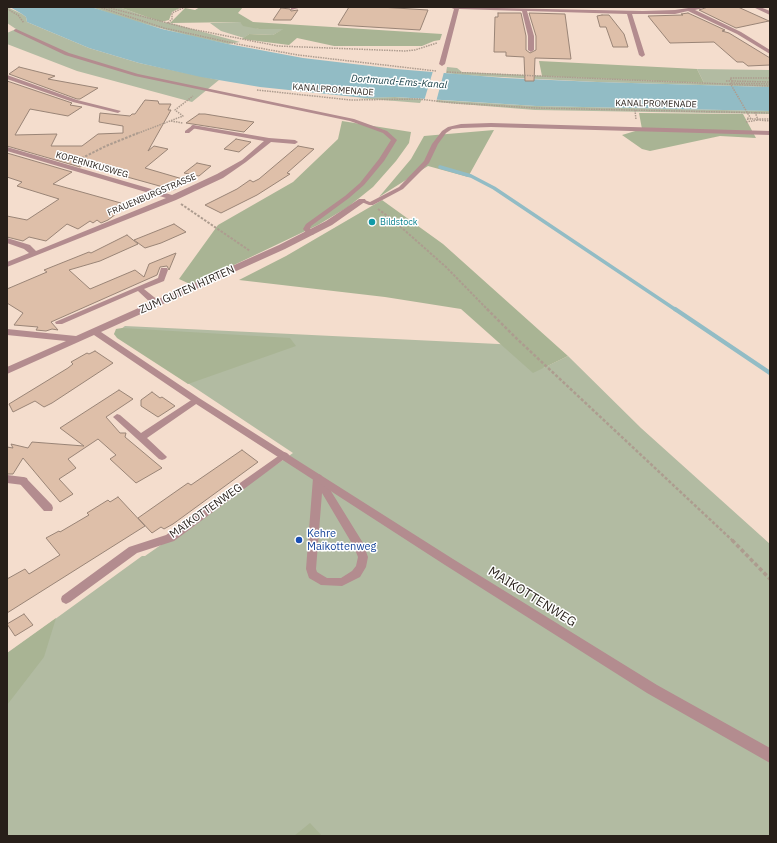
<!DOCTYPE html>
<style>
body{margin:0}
#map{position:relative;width:777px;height:843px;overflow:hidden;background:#f4ddcd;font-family:"IBM Plex Sans",sans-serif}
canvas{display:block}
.frame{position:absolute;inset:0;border:8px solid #271f19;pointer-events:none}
</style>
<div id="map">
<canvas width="777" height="843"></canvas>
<div class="frame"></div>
</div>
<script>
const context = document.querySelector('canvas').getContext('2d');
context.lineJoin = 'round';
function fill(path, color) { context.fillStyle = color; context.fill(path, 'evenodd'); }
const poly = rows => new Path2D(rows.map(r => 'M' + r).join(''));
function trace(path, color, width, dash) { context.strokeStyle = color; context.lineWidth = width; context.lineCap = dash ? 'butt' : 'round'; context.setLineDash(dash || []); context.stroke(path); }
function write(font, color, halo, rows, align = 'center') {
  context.font = font + ' "IBM Plex Sans",sans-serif'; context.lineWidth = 3; context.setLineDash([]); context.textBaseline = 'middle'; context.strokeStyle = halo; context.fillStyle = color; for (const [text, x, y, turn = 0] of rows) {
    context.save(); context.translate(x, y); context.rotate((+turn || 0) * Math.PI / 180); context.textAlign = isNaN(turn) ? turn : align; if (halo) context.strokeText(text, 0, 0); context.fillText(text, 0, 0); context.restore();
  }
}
fill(poly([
 [7,7,22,14,26,17,27,22,89,48,139,63,219,80,192,102,77,71,7,44,7,33,16,29,7,23],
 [91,7,119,7,161,22,170,23,240,42,228,44,194,37,126,19],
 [240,22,259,29,284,29,273,35,249,34,244,38,221,31,210,23],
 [447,67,457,68,462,72,483,73,704,83,697,69,770,70,770,87,597,82,462,75,446,73],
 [395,97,422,99,420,103,358,98],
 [437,100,536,106,770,111,770,114,535,110,436,102],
 [125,326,519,345,543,368,568,356,641,428,770,544,770,836,7,836,7,654,142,556,145,556,293,453,114,334]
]), '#b2bba2');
fill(poly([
 [119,7,182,7,172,12,169,20,161,22],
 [200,7,243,7,238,13,253,22,442,34,440,40,434,41,422,46,334,46,297,38,289,45,242,39,249,34,273,35,283,29,259,29,243,26,240,22,170,23,185,8,195,10],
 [539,61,697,69,704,83,542,76],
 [639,113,743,114,756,138,720,136,650,151,642,149,622,135,642,129],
 [342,121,411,132,409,143,396,161,373,187,348,207,318,225,192,285,179,279,218,225,293,182,338,139],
 [494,130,468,177,428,166,379,197,411,159,424,136],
 [382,200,443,244,568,356,533,373,461,309,385,297,239,280,286,256],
 [122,328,290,338,296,346,188,384,117,338,114,334,116,329],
 [56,618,44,657,7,705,7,653],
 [310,823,322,836,294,836]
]), '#a9b494');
fill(poly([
 [10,7,91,7,162,29,228,44,303,58,396,69,505,78,597,82,770,87,770,111,536,106,395,97,365,98,260,87,201,77,139,63,89,48,27,22,26,17,22,14]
]), '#92bcc5');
fill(poly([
 [433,71,444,72,436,102,424,101]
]), '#f4ddcd');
trace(poly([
 [440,167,471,176,494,188,676,310]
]), '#92bcc5', 3.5);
trace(poly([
 [675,309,770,373]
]), '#92bcc5', 4.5);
const building = poly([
 [349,7,380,7,428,10,420,30,338,25,349,7],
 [708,7,738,7,769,21,736,28,699,10,708,7],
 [281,8,290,9,291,11,298,10,291,20,273,20,281,8],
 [498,13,521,13,526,36,526,50,530,53,536,50,536,36,529,13,565,14,571,59,535,58,534,81,525,81,524,57,506,56,506,52,494,52,495,17,498,17,498,13],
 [688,13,725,30,722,31,729,33,770,58,770,65,748,66,743,62,737,62,714,42,670,43,648,16,683,15,681,14,688,13],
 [602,15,609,15,624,34,628,47,613,47,606,27,600,27,597,16,602,15],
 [19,67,55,76,48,79,98,88,80,99,77,99,9,74,19,67],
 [7,81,72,103,70,105,82,107,68,116,30,109,15,135,57,134,51,146,82,146,98,134,123,133,123,126,99,122,100,113,130,116,132,114,135,114,145,100,158,101,159,104,171,104,168,110,171,110,148,151,154,146,168,149,145,168,186,180,174,190,102,170,83,165,80,167,7,146,7,81],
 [199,114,205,114,254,122,244,132,186,123,199,114],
 [236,139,251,142,239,152,224,149,236,139],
 [298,146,314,149,287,173,290,174,257,195,221,213,205,205,237,189,250,180,253,182,259,179,298,146],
 [7,153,72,172,53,184,128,205,108,220,101,223,97,220,93,223,90,221,78,229,67,224,46,241,29,237,23,241,7,237,7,216,27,220,59,199,17,186,22,182,7,177,7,153],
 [197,163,211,166,199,176,184,173,197,163],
 [174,224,186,232,161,243,145,248,134,240,174,224],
 [127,235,138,244,100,261,69,270,90,289,135,270,144,277,149,264,176,253,169,270,167,266,160,267,157,275,51,322,58,330,52,329,46,331,36,330,38,327,14,325,23,313,7,303,7,289,47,272,44,270,89,252,91,253,127,235],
 [95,351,113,363,52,403,44,407,35,401,13,412,9,404,68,368,73,364,71,362,87,353,89,354,95,351],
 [119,390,133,399,106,417,120,433,126,433,125,437,162,468,136,483,110,459,116,455,98,439,68,459,76,468,59,479,73,494,60,502,23,458,13,474,7,474,7,447,13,448,11,444,28,448,32,442,84,446,60,428,119,390],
 [152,392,160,398,162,397,175,406,158,417,141,406,141,400,152,392],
 [242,450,258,462,173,524,164,529,161,527,152,533,138,518,188,483,191,485,242,450],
 [118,497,145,526,7,613,7,579,25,569,29,574,60,555,46,538,59,531,60,532,89,515,87,513,108,500,110,502,118,497],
 [24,614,33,625,15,636,7,624,24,614]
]);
fill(building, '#debfa9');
trace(building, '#998476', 1);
trace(poly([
 [99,7,164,28,237,44,298,55,436,71],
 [106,7,191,29,278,46,405,51,415,50,437,43],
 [7,9,18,15,24,23],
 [168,23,172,19,172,13,185,7],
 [447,72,770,86],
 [726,81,732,81,730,78,770,78],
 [732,81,770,82],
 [257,90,351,100,418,99,454,103,536,108,770,113],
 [635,110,636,120],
 [755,112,758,120,770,121],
 [748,120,747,118,751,119],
 [171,121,183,123],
 [746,122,758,120],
 [136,134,183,116,175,110,193,96]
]), '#ad9c8f', 1.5, [1.5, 1]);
trace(poly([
 [78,160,106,146,138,133],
 [181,204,250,251],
 [378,209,393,220,446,267,488,310]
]), '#ad9c8f', 2, [2.5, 1.5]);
trace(poly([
 [487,309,515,337,733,541]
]), '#ad9c8f', 2.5, [3, 2]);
trace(poly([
 [732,540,770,579]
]), '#ad9c8f', 3.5, [4, 2.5]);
fill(poly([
 [16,29,69,53,138,74,354,119,387,131,397,140,384,161,364,185,349,198,311,226,310,229,314,234,312,235,308,235,303,229,306,224,345,196,360,183,379,159,391,140,383,133,350,121,135,76,65,55,14,31,14,30,16,29],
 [491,123,770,131,770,135,491,127,461,128,452,129,446,133,438,144,429,163,403,189,373,205,369,205,359,201,362,199,370,202,399,187,424,161,432,144,442,131,448,127,461,124,491,123],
 [193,125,195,126,195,128,189,133,185,133,185,131,193,125],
 [161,268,167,268,168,270,164,281,144,289,159,301,160,303,159,305,153,305,138,291,62,324,56,324,55,322,158,278,161,268],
 [196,397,200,400,199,402,147,438,165,455,167,457,165,459,162,460,159,459,113,417,117,414,120,415,141,433,196,397],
 [284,452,287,453,289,455,287,457,174,541,137,553,70,602,66,604,62,602,61,599,62,596,129,547,166,535,284,452],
 [318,474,321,475,363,543,368,557,366,567,360,577,342,586,321,585,309,578,306,569,313,478,315,475,318,474],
 [322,493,354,547,358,557,356,566,352,571,341,578,327,578,317,572,316,569,322,493],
 [23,477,26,478,52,505,53,508,52,511,44,511,20,484,18,481,20,478,23,477]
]), '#b38c8f');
fill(poly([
 [294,7,302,7,291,10,291,8,294,7],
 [449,7,643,11,675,10,695,7,707,7,695,10,741,32,770,50,770,54,737,34,688,11,675,14,632,14,645,55,642,57,639,55,627,14,527,11,534,36,534,50,531,52,528,50,528,36,522,11,459,9,445,64,442,66,439,64,454,9,449,7],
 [753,7,760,7,770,11,770,15,753,7],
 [7,75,77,100,121,111,118,113,73,102,7,79,7,75],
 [193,125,269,138,295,140,298,142,295,144,271,142,246,162,223,178,176,200,7,267,7,262,29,253,24,249,7,243,7,238,30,245,36,251,166,198,7,151,7,147,172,195,217,174,242,160,264,141,191,128,191,126,193,125],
 [359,199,365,199,366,201,332,225,285,249,101,332,199,398,453,559,657,685,770,748,770,763,647,693,445,565,193,402,94,335,7,374,7,367,66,341,7,335,7,329,76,336,279,245,326,221,359,199],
 [7,475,23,477,27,478,28,481,27,484,23,485,7,483,7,475]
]), '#b38c8f');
trace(poly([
 [730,83,751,119,770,119],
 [731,83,770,84]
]), '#ad9c8f', 1.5, [1.5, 1]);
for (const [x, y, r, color] of [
 [372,222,4,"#0f9aa8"],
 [299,540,4,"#1a4fb4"]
]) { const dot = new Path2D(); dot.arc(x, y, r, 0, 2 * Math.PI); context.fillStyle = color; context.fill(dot); trace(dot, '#fff', 1.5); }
write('9px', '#271f19', '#fff', [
 ["KANALPROMENADE",333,90,4],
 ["KANALPROMENADE",656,104,1],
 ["KOPERNIKUSWEG",92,165,16],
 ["FRAUENBURGSTRASSE",152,195,-23]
]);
write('9px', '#0d838f', '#fff', [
 ["Bildstock",380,222]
], 'left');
write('italic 10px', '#0f373f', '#fff', [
 ["Dortmund-Ems-Kanal",399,82,4]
]);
write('11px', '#271f19', '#fff', [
 ["ZUM GUTEN HIRTEN",187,290,-24],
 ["MAIKOTTENWEG",206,511,-35]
]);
write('11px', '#164399', '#fff', [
 ["Kehre",307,534],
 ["Maikottenweg",307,547]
], 'left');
write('13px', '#271f19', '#fff', [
 ["MAIKOTTENWEG",532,597,32]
]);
</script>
